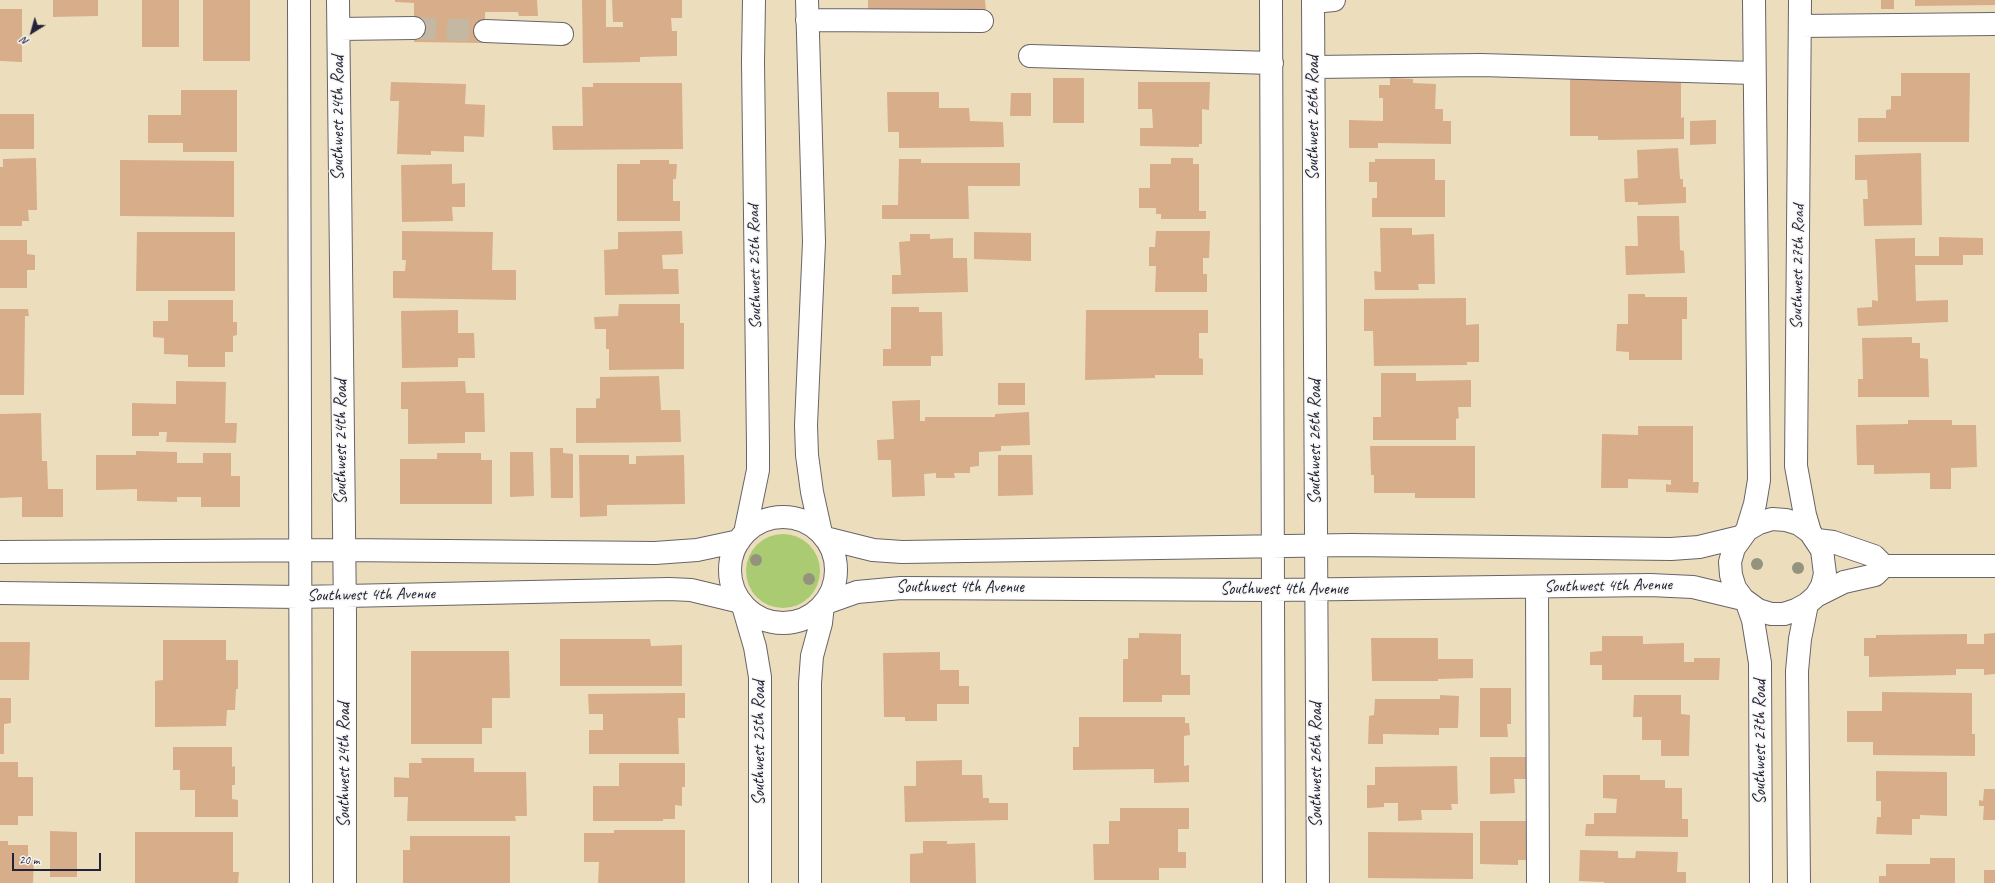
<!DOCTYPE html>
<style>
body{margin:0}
#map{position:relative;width:1995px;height:883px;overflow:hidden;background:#ecdebc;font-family:Caveat,sans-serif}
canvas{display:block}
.north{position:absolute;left:12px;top:12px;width:40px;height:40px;-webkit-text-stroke:3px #f6f6f2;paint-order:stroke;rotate:217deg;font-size:11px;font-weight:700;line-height:16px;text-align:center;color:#22223b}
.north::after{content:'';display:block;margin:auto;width:14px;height:18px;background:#22223b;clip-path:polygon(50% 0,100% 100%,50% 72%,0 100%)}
.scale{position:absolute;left:12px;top:853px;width:89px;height:18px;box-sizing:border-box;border:2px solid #22223b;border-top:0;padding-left:5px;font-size:12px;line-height:14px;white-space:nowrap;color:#22223b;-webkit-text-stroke:3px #f6f6f2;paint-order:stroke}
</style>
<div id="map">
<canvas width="1995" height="883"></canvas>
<div class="north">N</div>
<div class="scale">20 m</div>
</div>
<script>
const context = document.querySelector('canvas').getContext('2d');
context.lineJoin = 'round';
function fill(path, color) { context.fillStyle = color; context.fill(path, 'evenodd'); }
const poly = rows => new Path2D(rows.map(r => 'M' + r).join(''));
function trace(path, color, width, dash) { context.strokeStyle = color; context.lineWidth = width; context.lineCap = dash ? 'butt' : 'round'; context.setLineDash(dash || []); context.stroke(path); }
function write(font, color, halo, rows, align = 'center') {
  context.font = font + ' Caveat,sans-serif'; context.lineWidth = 3; context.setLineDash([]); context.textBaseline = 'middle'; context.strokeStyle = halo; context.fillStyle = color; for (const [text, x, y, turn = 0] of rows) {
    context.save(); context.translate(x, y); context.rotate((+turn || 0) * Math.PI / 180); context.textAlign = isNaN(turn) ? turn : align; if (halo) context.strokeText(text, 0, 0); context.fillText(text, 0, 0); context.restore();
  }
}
fill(poly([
 '746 571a37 37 0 1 1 74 0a37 37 0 1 1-74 0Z'
]), '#abcb73');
fill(poly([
 [53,0,98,0,98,16,53,17],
 [142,0,179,0,179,47,142,47],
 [203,0,250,0,250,61,203,61],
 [395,0,537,0,538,16,519,16,518,12,485,12,485,43,414,42,414,3,395,2],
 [582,0,606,0,606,27,623,27,623,22,613,22,612,0,682,0,682,18,671,18,672,31,677,31,677,56,640,57,640,62,583,63],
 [868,0,985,0,986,11,868,12],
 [1881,0,1894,0,1894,9,1881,9],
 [1915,0,1995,0,1995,5,1915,6],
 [0,9,22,9,22,62,0,61],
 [1901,73,1970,73,1969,142,1858,142,1858,118,1886,118,1886,110,1891,109,1891,96,1901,96],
 [1053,78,1084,78,1084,123,1053,123],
 [1390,78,1413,79,1413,83,1436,84,1435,109,1443,109,1443,121,1451,121,1451,144,1378,143,1378,148,1349,148,1349,120,1383,121,1383,98,1379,98,1379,85,1390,85],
 [1570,78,1681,82,1681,118,1684,117,1684,139,1598,140,1598,136,1570,136],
 [391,82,466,84,465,104,485,105,484,137,464,136,464,152,431,151,431,155,397,154,399,101,390,101],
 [1138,82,1210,82,1209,110,1202,109,1202,144,1199,144,1199,147,1140,146,1140,128,1153,128,1152,109,1138,109],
 [593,83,682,83,683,149,553,150,552,126,583,126,582,87,593,87],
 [181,90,237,90,237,152,183,152,183,143,148,143,148,115,181,115],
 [887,92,939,92,939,108,969,108,970,121,1003,122,1004,147,899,148,899,132,888,132],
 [1011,93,1031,93,1031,116,1010,116],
 [0,114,34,114,34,149,0,149],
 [1716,120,1716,144,1690,145,1690,121],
 [1678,148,1680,179,1683,179,1683,187,1686,187,1686,203,1638,205,1638,202,1625,202,1624,179,1638,178,1637,150],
 [1921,153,1922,225,1864,226,1863,199,1868,199,1867,180,1855,180,1855,155],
 [36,158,37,210,28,210,29,221,22,221,22,226,0,226,0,167,3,167,3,159],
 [1171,158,1193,158,1193,164,1199,164,1199,211,1206,211,1206,219,1161,219,1161,214,1156,214,1156,208,1139,208,1139,188,1150,188,1150,164,1171,164],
 [899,159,921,159,921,163,1020,163,1020,186,968,186,969,219,882,219,882,205,898,205],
 [1375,159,1435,159,1435,180,1445,180,1445,217,1372,217,1372,198,1377,198,1377,182,1369,182,1369,162,1375,162],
 [120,160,234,161,234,217,120,216],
 [640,160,669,160,669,164,677,164,676,179,673,179,673,201,680,201,680,221,617,221,617,164,640,164],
 [452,164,452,184,465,183,465,207,452,207,453,221,402,222,401,165],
 [1637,216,1679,216,1680,250,1684,251,1685,273,1626,275,1625,246,1638,246],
 [1380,228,1412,228,1412,235,1434,234,1435,284,1418,284,1419,290,1375,290,1374,271,1381,272],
 [402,231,493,232,492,270,516,270,516,300,393,298,393,271,405,271,406,260,402,260],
 [682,231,683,254,662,255,663,269,678,269,679,294,605,295,604,250,618,249,618,232],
 [1156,231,1210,231,1209,258,1203,258,1203,274,1207,274,1207,292,1155,292,1156,266,1149,266,1149,247,1155,247],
 [137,232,235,232,235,291,136,291],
 [974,232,1031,233,1031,261,974,259],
 [910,234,930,234,930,239,953,238,953,258,967,258,968,292,892,294,892,275,901,275,899,242,910,241],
 [1939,237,1983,238,1983,255,1963,255,1963,265,1915,265,1916,301,1948,300,1948,322,1858,326,1857,308,1872,307,1872,300,1878,301,1875,239,1915,238,1915,256,1939,256],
 [0,240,27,240,27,254,35,255,35,270,27,270,27,288,0,288],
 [1628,294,1645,294,1645,297,1687,297,1687,319,1682,319,1682,360,1629,360,1629,352,1616,351,1617,324,1628,324],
 [1466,298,1466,325,1479,324,1479,362,1467,362,1467,365,1374,366,1373,331,1364,331,1364,299],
 [168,300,233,300,233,322,237,322,237,335,233,336,233,352,225,352,225,367,188,367,188,355,164,354,164,338,153,337,153,321,168,321],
 [619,304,680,304,680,323,684,323,684,369,609,370,609,349,606,349,606,329,595,329,594,317,618,316],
 [891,307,919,307,919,312,942,312,943,356,931,356,931,366,883,366,883,349,891,349],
 [0,309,28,309,29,316,25,316,24,395,0,395],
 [458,310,458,333,474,333,475,358,458,358,458,367,402,368,401,311],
 [1086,310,1208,310,1208,333,1199,333,1199,358,1203,359,1203,375,1155,375,1155,378,1085,380],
 [1912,337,1912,343,1920,343,1920,358,1928,359,1929,397,1858,397,1858,379,1863,379,1862,338],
 [1381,373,1416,373,1416,381,1471,380,1471,407,1458,407,1459,418,1456,419,1456,440,1373,440,1373,417,1381,417],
 [659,376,661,410,680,410,681,442,576,443,576,408,596,408,596,399,600,398,600,377],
 [176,381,226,382,225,423,237,423,236,443,166,442,167,432,159,432,159,436,132,436,132,403,176,404],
 [465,381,466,393,484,393,485,432,465,432,465,443,408,444,408,409,401,409,401,382],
 [998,383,1025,383,1025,405,998,405],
 [920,400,920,421,925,421,925,417,995,417,995,414,1029,412,1030,445,1001,446,1001,451,979,452,979,466,970,467,970,473,954,473,955,478,936,478,936,473,924,474,925,496,892,497,891,460,878,460,877,440,894,439,892,401],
 [41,413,42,461,47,461,48,489,63,489,63,517,22,517,22,497,0,498,0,414],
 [1908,420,1952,420,1952,425,1976,425,1977,467,1951,468,1951,489,1930,489,1930,473,1874,474,1874,465,1857,465,1856,425,1908,424],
 [1638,426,1693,426,1693,482,1699,482,1698,493,1666,492,1666,484,1671,485,1671,480,1628,479,1628,488,1601,488,1602,434,1638,435],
 [1370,446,1475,446,1475,498,1415,498,1415,493,1374,493,1374,475,1371,475],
 [550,448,563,448,563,453,573,454,573,498,551,498],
 [136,451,177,452,177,463,203,463,203,453,231,453,231,476,240,476,240,507,201,507,201,497,177,497,177,502,137,501,137,489,96,490,96,455,136,455],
 [510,452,533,452,534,496,510,497],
 [437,453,481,453,481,460,492,460,492,504,400,504,400,459,437,459],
 [579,455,629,455,629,464,636,464,636,456,684,455,685,504,607,505,607,516,580,517],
 [998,455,1032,455,1033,495,998,496],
 [1139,633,1181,634,1181,675,1190,675,1190,695,1162,695,1162,702,1123,702,1123,659,1128,659,1128,638,1139,638],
 [1995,633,1995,674,1984,675,1984,669,1956,669,1956,675,1869,677,1869,656,1864,656,1864,638,1876,638,1876,635,1967,634,1967,644,1984,644,1984,634],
 [1602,636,1643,636,1643,644,1684,643,1684,662,1694,662,1694,658,1720,658,1719,680,1602,680,1602,665,1590,665,1590,652,1602,651],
 [1371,638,1438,638,1438,659,1473,659,1473,678,1438,679,1438,681,1372,681],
 [560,639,650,639,651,646,682,645,682,686,560,686],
 [163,640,226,640,226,660,238,660,238,689,236,689,235,710,227,710,226,726,155,727,155,681,163,680],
 [0,642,30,642,29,680,0,680],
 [411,651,509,651,510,698,492,698,492,728,482,728,482,744,411,744],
 [940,652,940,670,959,670,959,686,969,686,969,704,937,704,937,721,905,721,905,717,884,717,883,653],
 [1480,688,1511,688,1511,724,1507,724,1508,737,1480,737],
 [1882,692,1972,693,1972,734,1975,734,1975,756,1873,755,1873,742,1847,742,1847,711,1882,711],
 [685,693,685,718,678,718,679,754,589,754,589,730,603,730,603,714,589,714,588,694],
 [1440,695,1459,696,1458,728,1439,728,1439,735,1383,734,1383,744,1368,744,1369,716,1374,715,1375,699,1440,699],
 [1634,695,1681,695,1681,714,1690,715,1689,756,1661,756,1661,740,1642,740,1642,717,1633,717],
 [0,698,11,698,11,723,4,724,4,754,0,754],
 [1079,717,1185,717,1185,723,1189,723,1190,735,1184,736,1184,766,1189,765,1189,782,1154,783,1154,769,1073,770,1073,747,1079,747],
 [173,747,232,747,232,767,235,766,235,785,232,785,232,799,238,800,238,817,195,817,195,790,180,790,180,770,173,770],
 [1490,757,1527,757,1527,779,1514,779,1515,793,1490,794],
 [421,758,474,758,474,772,526,772,527,816,515,816,516,821,407,821,408,797,394,797,394,777,409,778,409,763,422,763],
 [962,760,962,775,982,775,983,798,989,798,989,803,1008,803,1008,820,905,822,904,786,916,786,916,761],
 [0,762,18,762,18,777,33,777,33,816,18,816,18,825,0,825],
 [619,763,685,763,685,787,682,787,682,806,675,805,675,819,663,819,663,821,593,821,593,786,619,786],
 [1457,766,1458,804,1451,804,1452,810,1421,810,1422,820,1398,821,1398,803,1384,803,1384,807,1367,808,1367,785,1375,785,1375,767],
 [1876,771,1947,772,1947,816,1920,815,1920,819,1912,819,1912,835,1876,834,1877,817,1881,817,1881,801,1876,801],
 [1603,775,1640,775,1640,780,1665,780,1665,788,1682,788,1682,819,1688,819,1688,837,1585,836,1586,824,1594,824,1594,813,1616,813,1617,799,1603,798],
 [1984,789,1995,789,1995,820,1983,820,1984,806,1979,806,1979,800,1983,801],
 [1120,808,1189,808,1189,829,1178,829,1178,852,1186,852,1186,868,1159,868,1159,880,1094,880,1093,844,1109,844,1109,821,1120,821],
 [1480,821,1528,821,1528,860,1518,860,1518,865,1480,864],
 [614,830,685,830,685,883,598,883,599,862,584,862,584,833,614,833],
 [50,831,77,832,77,877,50,877],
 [135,832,233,832,233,872,239,872,238,883,135,883],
 [1368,832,1473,833,1473,879,1368,878],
 [410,836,510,836,510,883,403,883,403,850,410,850],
 [0,841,8,841,8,845,28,845,28,860,34,860,33,883,0,883],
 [923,841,947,841,947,844,975,843,976,883,910,883,910,854,923,853],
 [1580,850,1618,851,1618,858,1635,858,1636,851,1678,852,1677,872,1686,872,1686,883,1604,883,1604,882,1579,881],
 [1930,858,1955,858,1955,883,1879,883,1879,876,1886,876,1886,864,1930,864],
 [1984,870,1995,870,1995,883,1984,883]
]), '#d8ad8a');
trace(poly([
 [414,28,485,31]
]), '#c4b8a2', 22, [22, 11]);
const minor = poly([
 [299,0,301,883],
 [338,0,345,614,345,883],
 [807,0,814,242,806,425,807,455,812,492,821,533],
 [1271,0,1274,883],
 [1313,0,1318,883],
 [1800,0,1796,466,1805,515,1810,532,1822,550,1825,574,1822,586,1816,596,1807,604,1796,610,1784,614,1771,614,1758,610,1743,599,1735,588,1731,575,1730,562,1734,548,1747,530,1759,523,1772,519,1786,520,1799,524,1810,532],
 [1313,2,1334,0],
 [807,20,982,21],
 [1800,26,1995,24],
 [339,29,414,28],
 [485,31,562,34],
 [1030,56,1272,63],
 [1314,67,1481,65,1754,73],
 '730 570a53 53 0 1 1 106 0a53 53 0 1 1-106 0Z',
 [1747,530,1755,504,1759,480,1754,0],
 [745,533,758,470,758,446,753,62,754,0],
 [825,538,873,550,902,552,1351,545,1671,549,1699,547,1740,537],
 [1817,540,1833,542,1874,556,1884,566,1995,566],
 [0,552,343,550,655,553,697,550,739,541],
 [1537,587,1538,883],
 [0,593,299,597,669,589,691,590,741,602],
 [1816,596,1844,582,1875,575,1884,566],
 [826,603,857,592,901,588,1274,590,1650,585,1693,587,1743,599],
 [1747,603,1753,620,1760,663,1761,883],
 [743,606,755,647,760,677,760,883],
 [810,883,810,683,812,656,821,623,823,605],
 [1799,883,1797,671,1800,639,1807,604]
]);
trace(minor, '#696468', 24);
trace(minor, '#fff', 22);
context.fillStyle = '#93937e';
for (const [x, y] of [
 [756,560],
 [1757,564],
 [1798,568],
 [809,579]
]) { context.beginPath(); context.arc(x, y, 6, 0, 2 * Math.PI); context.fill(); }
write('17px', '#22223b', '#f6f6f2', [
 ["Southwest 24th Road",339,118,-90],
 ["Southwest 26th Road",1314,118,-90],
 ["Southwest 25th Road",755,267,-91],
 ["Southwest 27th Road",1798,267,-89],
 ["Southwest 24th Road",342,442,-90],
 ["Southwest 26th Road",1316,442,-90],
 ["Southwest 4th Avenue",1608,586,-1],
 ["Southwest 4th Avenue",960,588],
 ["Southwest 4th Avenue",1284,590],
 ["Southwest 4th Avenue",371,595,-1],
 ["Southwest 27th Road",1761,742,-90],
 ["Southwest 25th Road",760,743,-90],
 ["Southwest 24th Road",345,765,-90],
 ["Southwest 26th Road",1317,765,-90]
]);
</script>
